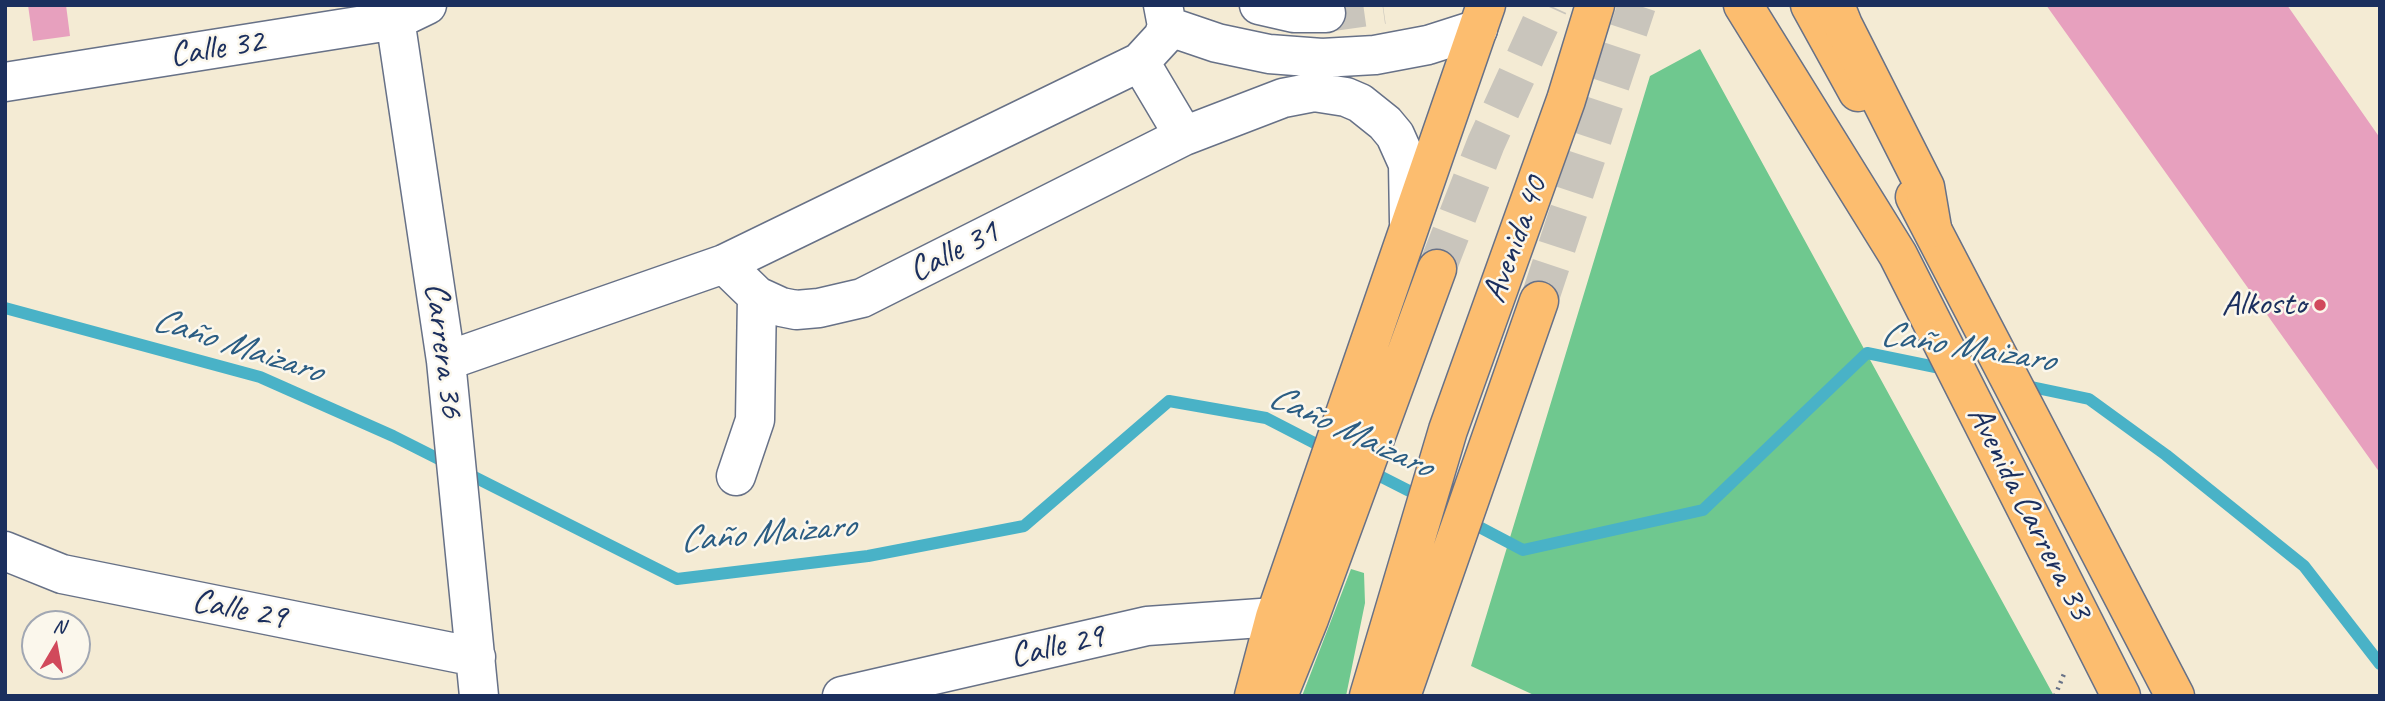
<!DOCTYPE html>
<meta charset="utf-8">
<style>
body{margin:0}
#map{position:relative;width:2385px;height:701px;overflow:hidden;background:#f4ebd4;font-family:Caveat,sans-serif}
canvas{display:block}
.frame{position:absolute;inset:0;border:7px solid #1b2f5e;pointer-events:none}
.north{position:absolute;left:21px;top:610px;width:70px;height:70px;box-sizing:border-box;background:#fbf7ec;border:2px solid #a1a7b3;border-radius:50%;rotate:10deg;font-size:19px;font-weight:700;line-height:28px;text-align:center;color:#1b2f5e}
.north::after{content:'';display:block;margin:auto;width:24px;height:32px;background:#d1495b;clip-path:polygon(50% 0,100% 100%,50% 72%,0 100%)}
</style>
<div id="map">
<canvas width="2385" height="701"></canvas>
<div class="frame"></div>
<div class="north">N</div>
</div>
<script>
const context = document.querySelector('canvas').getContext('2d');
context.lineJoin = 'round';
function fill(path, color) { context.fillStyle = color; context.fill(path, 'evenodd'); }
const poly = rows => new Path2D(rows.map(r => 'M' + r).join(''));
function trace(path, color, width, dash) { context.strokeStyle = color; context.lineWidth = width; context.lineCap = dash ? 'butt' : 'round'; context.setLineDash(dash || []); context.stroke(path); }
function write(font, color, halo, rows, align = 'center') {
  context.font = font + ' Caveat,sans-serif'; context.lineWidth = 5; context.setLineDash([]); context.textBaseline = 'middle'; context.strokeStyle = halo; context.fillStyle = color; for (const [text, x, y, turn = 0] of rows) {
    context.save(); context.translate(x, y); context.rotate((+turn || 0) * Math.PI / 180); context.textAlign = isNaN(turn) ? turn : align; if (halo) context.strokeText(text, 0, 0); context.fillText(text, 0, 0); context.restore();
  }
}
fill(poly([
 [1700,49,2054,696,1536,696,1471,666,1650,76],
 [1351,569,1364,573,1365,603,1346,696,1302,696]
]), '#6fc88f');
trace(poly([
 [5,308,260,377,393,436,677,579,868,556,1024,526,1169,401,1266,418,1328,450],
 [2022,385,2089,399,2166,455,2304,566,2380,664],
 [1366,469,1425,499],
 [1466,520,1523,550,1703,510,1867,353,1950,370]
]), '#49b2c7', 12);
fill(poly([
 [28,5,66,5,70,36,33,41],
 [2046,5,2287,5,2380,138,2380,473]
]), '#e7a0be');
trace(poly([
 [1326,13,1383,5]
]), '#c9c5bc', 38, [38, 19]);
trace(poly([
 [1437,269,1486,143,1549,5],
 [1539,301,1637,5]
]), '#c9c5bc', 38, [38, 19]);
const minor = poly([
 [393,5,446,361,479,696],
 [1259,5,1294,13,1326,13],
 [1167,26,1217,43,1269,54,1322,58,1375,55,1428,45,1478,29],
 [1140,62,1184,136],
 [5,82,396,20,427,5],
 [724,264,757,296,781,307,796,310,819,308,862,298,1184,136,1283,98,1314,92,1346,97,1360,103,1385,123,1395,135,1408,164,1409,222],
 [446,361,724,264,1140,62,1163,37,1167,26,1163,5],
 [736,476,755,420,757,296],
 [5,551,62,574,476,657],
 [842,696,1147,626,1275,617]
]);
const major = poly([
 [1743,5,1898,255,2121,696],
 [1810,5,1858,92],
 [1915,197,2175,696]
]);
const highway = poly([
 [1835,5,1843,25,1925,187,1932,228],
 [1254,696,1275,617,1486,5],
 [1278,696,1309,619,1437,269],
 [1369,696,1448,430,1566,100,1595,5],
 [1401,696,1539,301]
]);
trace(minor, '#677187', 41);
trace(major, '#677187', 41);
trace(highway, '#677187', 41);
trace(poly([
 [2055,696,2064,674]
]), '#677187', 4.5, [2, 5]);
trace(minor, '#fff', 38);
trace(major, '#fcbd6f', 38);
trace(highway, '#fcbd6f', 38);
for (const [x, y, r, color] of [
 [2320,305,7,"#d1495b"]
]) { const dot = new Path2D(); dot.arc(x, y, r, 0, 2 * Math.PI); context.fillStyle = color; context.fill(dot); trace(dot, '#fbf7ec', 2.5); }
write('35px', '#1b2f5e', '#fbf7ec', [
 ["Calle 32",217,49,-9],
 ["Avenida 40",1516,240,-70],
 ["Calle 31",954,252,-27],
 ["Carrera 36",443,350,83],
 ["Avenida Carrera 33",2029,513,63],
 ["Calle 29",239,610,11],
 ["Calle 29",1057,647,-13]
]);
write('35px', '#1b2f5e', '#fbf7ec', [
 ["Alkosto",2306,305]
], 'right');
write('italic 37px', '#2b5d83', '#fbf7ec', [
 ["Caño Maizaro",237,346,18],
 ["Caño Maizaro",1967,348,9],
 ["Caño Maizaro",1350,432,25],
 ["Caño Maizaro",767,534,-5]
]);
</script>
